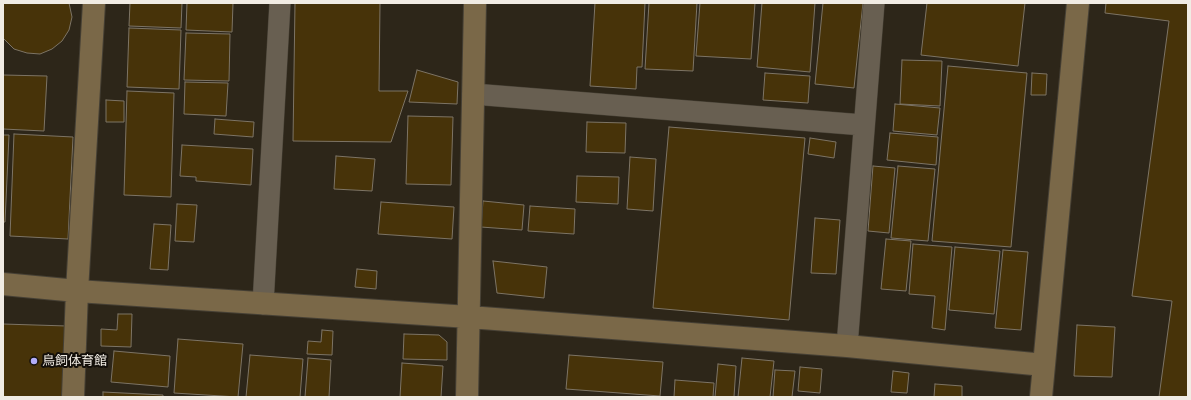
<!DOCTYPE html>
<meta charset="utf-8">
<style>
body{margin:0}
#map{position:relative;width:1191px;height:400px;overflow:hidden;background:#2d2619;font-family:"Zilla Slab",serif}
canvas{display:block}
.frame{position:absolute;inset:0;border:4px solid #f1ece4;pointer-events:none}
</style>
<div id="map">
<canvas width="1191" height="400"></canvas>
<div class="frame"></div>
</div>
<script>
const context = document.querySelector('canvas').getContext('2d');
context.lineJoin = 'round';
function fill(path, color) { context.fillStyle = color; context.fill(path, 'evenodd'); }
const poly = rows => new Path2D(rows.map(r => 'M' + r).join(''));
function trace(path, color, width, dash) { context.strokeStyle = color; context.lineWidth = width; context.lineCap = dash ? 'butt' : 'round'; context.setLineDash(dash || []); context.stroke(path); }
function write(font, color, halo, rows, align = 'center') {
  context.font = font + ' "Zilla Slab","Noto Sans JP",serif'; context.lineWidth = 4; context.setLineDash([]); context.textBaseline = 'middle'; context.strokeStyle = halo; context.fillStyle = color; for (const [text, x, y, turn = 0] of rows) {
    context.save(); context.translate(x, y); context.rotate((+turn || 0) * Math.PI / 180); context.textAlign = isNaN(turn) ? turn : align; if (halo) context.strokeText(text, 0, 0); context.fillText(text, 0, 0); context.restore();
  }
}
const building = poly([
 [3,3,69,3,72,17,69,30,62,41,52,49,40,54,27,53,14,49,3,38,3,3],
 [130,3,182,3,181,28,129,26,130,3],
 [187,3,233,3,232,32,186,30,187,3],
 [295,3,380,3,379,91,408,91,391,142,293,141,295,3],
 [595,3,645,3,642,67,637,67,636,89,590,86,595,3],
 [649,3,697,3,693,71,645,69,649,3],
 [700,3,755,3,751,59,696,56,700,3],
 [762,3,815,3,810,72,757,67,762,3],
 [823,3,863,3,854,88,815,84,823,3],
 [927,3,1025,3,1018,66,921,55,927,3],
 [1106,3,1188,3,1188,397,1159,397,1172,301,1132,296,1169,21,1105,13,1106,3],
 [129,28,181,30,179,89,127,87,129,28],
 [186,33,230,34,229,81,184,80,186,33],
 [902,60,942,61,940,106,900,104,902,60],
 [948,66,1027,73,1011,247,932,241,948,66],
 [417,70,458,82,457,104,409,102,417,70],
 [765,73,810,76,808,103,763,100,765,73],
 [1032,73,1047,74,1046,95,1031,95,1032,73],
 [3,75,47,76,44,131,3,129,3,75],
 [185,82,228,83,226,116,184,114,185,82],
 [127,91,174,93,171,197,124,195,127,91],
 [106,100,124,101,124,122,106,122,106,100],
 [895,104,940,108,937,135,893,131,895,104],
 [408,116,453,117,451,185,406,184,408,116],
 [215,119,254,122,253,137,214,134,215,119],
 [587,122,626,123,625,153,586,152,587,122],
 [669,127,805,138,789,320,653,308,669,127],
 [890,133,938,137,936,165,887,160,890,133],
 [14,134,73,137,68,239,10,236,14,134],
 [3,135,9,135,5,222,3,222,3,135],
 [810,138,836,142,834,158,808,154,810,138],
 [182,145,253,149,251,185,196,181,196,177,180,176,182,145],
 [336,156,375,159,372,191,334,189,336,156],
 [630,157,656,159,653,211,627,209,630,157],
 [873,166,895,168,889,233,868,231,873,166],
 [898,166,935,169,928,241,891,238,898,166],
 [577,176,619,177,618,204,576,202,577,176],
 [483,201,524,205,522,230,481,227,483,201],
 [381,202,454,207,452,239,378,234,381,202],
 [177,204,197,205,194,242,175,241,177,204],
 [530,206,575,209,574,234,528,231,530,206],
 [815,218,840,220,836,274,811,273,815,218],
 [154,224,171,225,168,270,150,269,154,224],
 [886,239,911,241,906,291,881,289,886,239],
 [913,244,952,247,945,330,932,328,935,296,909,294,913,244],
 [955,247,1000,251,994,314,949,310,955,247],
 [1003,250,1028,252,1021,330,995,328,1003,250],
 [493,261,547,267,544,298,497,293,493,261],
 [357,269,377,271,376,289,355,287,357,269],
 [118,314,132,314,131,347,101,346,101,329,117,330,118,314],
 [3,324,67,326,62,397,3,397,3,324],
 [1077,325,1115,327,1112,377,1074,376,1077,325],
 [322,330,333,331,332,355,307,354,308,341,321,342,322,330],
 [404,334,439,335,447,342,447,360,403,359,404,334],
 [178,339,243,344,238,397,174,393,178,339],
 [114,351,170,356,168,387,111,382,114,351],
 [250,355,303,359,300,397,246,397,250,355],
 [569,355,663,362,660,396,566,389,569,355],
 [308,358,331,360,329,397,305,397,308,358],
 [742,358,774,361,770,397,738,397,742,358],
 [402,363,443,366,441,397,400,397,402,363],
 [718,364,736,366,734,397,715,397,718,364],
 [800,367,822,369,820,393,798,391,800,367],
 [775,370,795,371,792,397,773,397,775,370],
 [893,371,909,373,907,393,891,392,893,371],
 [675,380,714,383,713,397,674,397,675,380],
 [935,384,962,386,962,397,934,397,935,384],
 [103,392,163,395,163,397,103,397,103,392]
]);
fill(building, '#473309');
trace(building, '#7d7465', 1);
const street = poly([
 [473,94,863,125],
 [263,304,280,3],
 [847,346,874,3]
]);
const secondary = poly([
 [3,284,77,291,469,317,847,346,1044,365],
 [73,397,77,291,94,3],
 [467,397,475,3],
 [1041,397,1078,3]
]);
trace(street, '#464035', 22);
trace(secondary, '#464035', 24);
trace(street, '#685f51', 21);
trace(secondary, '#7a6848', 22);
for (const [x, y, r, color] of [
 [34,361,4,"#b2adf9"]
]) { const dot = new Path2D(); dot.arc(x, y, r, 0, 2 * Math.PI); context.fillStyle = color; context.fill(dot); trace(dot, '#130f0a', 1.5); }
write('13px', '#f1ece4', '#130f0a', [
 ["鳥飼体育館",42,361]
], 'left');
</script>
